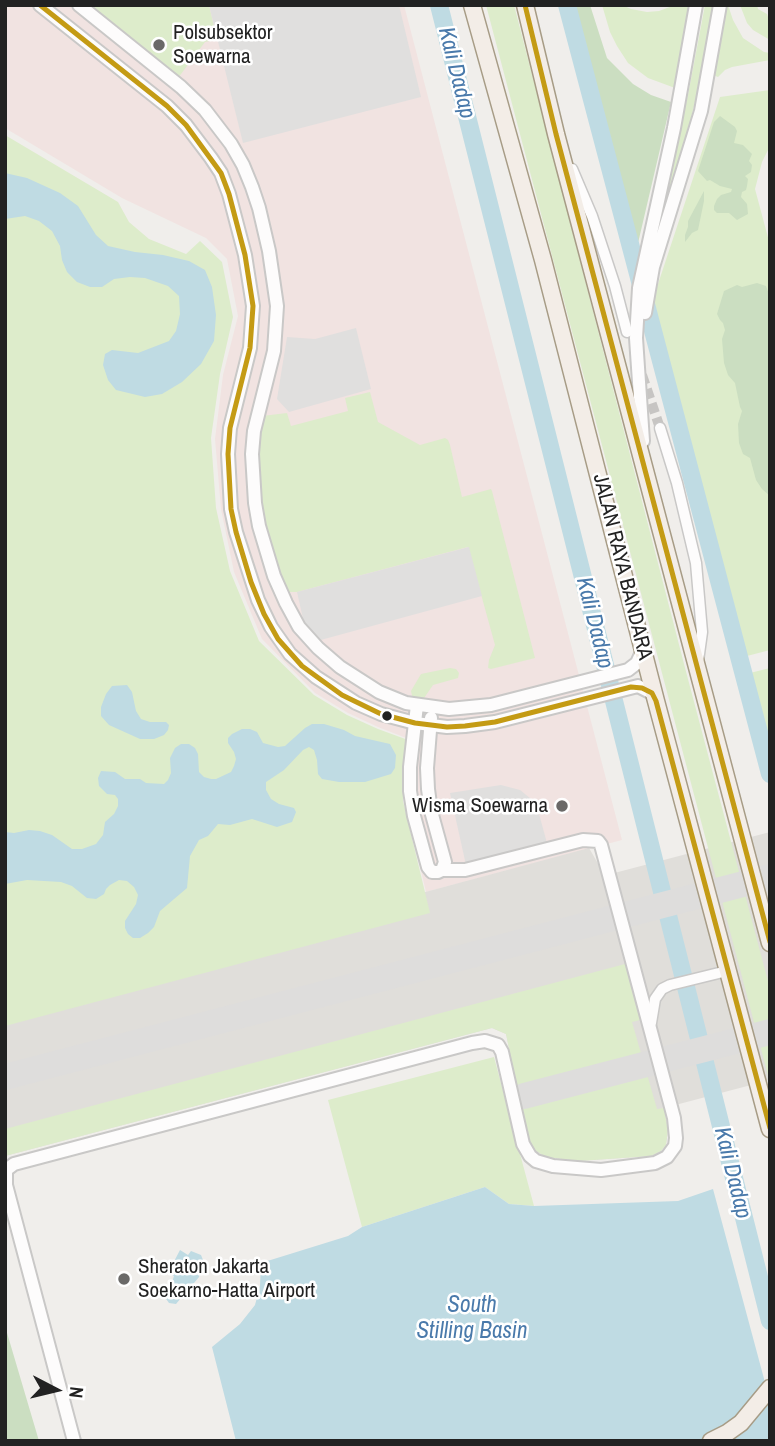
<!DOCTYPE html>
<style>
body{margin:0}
#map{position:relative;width:775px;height:1446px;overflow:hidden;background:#f0eeeb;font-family:"Archivo Narrow",sans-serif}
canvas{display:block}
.frame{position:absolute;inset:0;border:7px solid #222;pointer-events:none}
.north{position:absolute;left:21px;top:1355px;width:70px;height:70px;-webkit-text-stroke:5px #fff;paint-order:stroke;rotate:97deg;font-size:19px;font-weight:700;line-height:28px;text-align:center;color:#222}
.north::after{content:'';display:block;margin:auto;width:24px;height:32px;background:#222;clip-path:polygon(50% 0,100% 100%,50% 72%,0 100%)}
</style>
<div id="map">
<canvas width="775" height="1446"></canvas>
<div class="frame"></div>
<div class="north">N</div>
</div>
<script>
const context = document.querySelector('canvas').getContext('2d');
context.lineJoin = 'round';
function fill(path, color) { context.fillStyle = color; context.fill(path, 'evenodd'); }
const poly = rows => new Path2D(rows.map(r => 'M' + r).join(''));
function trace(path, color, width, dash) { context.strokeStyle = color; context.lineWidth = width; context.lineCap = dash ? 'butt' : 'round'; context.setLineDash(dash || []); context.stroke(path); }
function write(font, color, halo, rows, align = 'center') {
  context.font = font + ' "Archivo Narrow",sans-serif'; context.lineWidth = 5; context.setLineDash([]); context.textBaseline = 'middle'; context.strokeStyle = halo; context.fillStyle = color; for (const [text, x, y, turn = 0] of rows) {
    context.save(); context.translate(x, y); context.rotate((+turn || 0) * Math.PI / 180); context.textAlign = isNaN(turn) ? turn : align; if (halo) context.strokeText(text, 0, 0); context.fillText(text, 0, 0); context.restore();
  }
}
fill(poly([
 [5,5,404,5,622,840,426,892,405,802,409,739,378,727,348,713,315,693,262,639,234,572,221,509,215,439,223,375,238,316,227,259,206,238,122,198,5,128]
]), '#f1e3e1');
fill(poly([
 [770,832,770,1080,664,1108,668,1130,666,1145,661,1151,651,1156,579,1161,546,1157,536,1151,531,1145,527,1135,506,1034,492,1028,5,1156,5,1005,589,848,600,867,603,876]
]), '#e0deda');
fill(poly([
 [89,5,209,5,217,39,205,42,178,78],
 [486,5,514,5,684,664,770,989,770,1083],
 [602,5,622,5,631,9,647,12,659,11,675,5,690,5,675,88,648,78,628,63,617,46,610,32],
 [705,5,713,5,705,61,690,122,657,233,655,232,687,100],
 [726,5,728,5,733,20,743,38,764,52,770,53,770,60,732,67,725,70,718,77,713,75],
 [740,5,757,5,758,9,767,14,770,23,770,40,753,30,747,23],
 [770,90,770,146,762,162,755,189,770,245,770,650,747,656,744,652,653,305,657,287,720,97],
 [5,135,118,202,129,222,149,239,186,254,200,241,222,262,233,317,220,374,211,438,216,508,230,571,259,641,314,695,347,715,378,729,408,740,403,801,430,913,5,1026],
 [370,392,378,422,420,445,445,438,448,440,450,445,462,497,491,489,492,491,535,658,491,669,488,668,489,660,495,645,468,547,297,592,287,592,277,567,261,509,256,455,262,416,287,413,291,426,348,411,345,398],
 [450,668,456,669,459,673,458,678,433,685,422,701,413,700,411,691,421,674],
 [770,668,770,788,742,675],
 [625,964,640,1020,632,1022,657,1109,664,1108,668,1130,666,1145,661,1151,651,1156,579,1161,546,1157,536,1151,531,1145,527,1135,506,1034,492,1028,5,1156,5,1129],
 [494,1057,534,1206,509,1204,485,1187,362,1227,328,1100]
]), '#ddeccb');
fill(poly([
 [569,5,590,5,607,58,633,84,651,95,671,102,635,256],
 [720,116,735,127,737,131,734,143,743,145,752,154,749,161,752,165,751,172,745,176,748,179,747,186,746,190,742,192,741,197,747,204,748,214,737,220,729,213,717,213,714,210,714,206,717,199,721,195,731,192,732,189,720,186,710,180,707,181,698,171,714,122],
 [704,191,704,201,698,230,692,233,685,242,685,235,688,227,688,221],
 [757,283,766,286,770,297,770,496,762,489,756,480,750,458,743,454,739,443,738,424,742,411,740,407,735,383,728,375,724,363,722,339,725,330,723,323,720,320,717,314,724,291,737,285,742,287],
 [5,1326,39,1441,5,1441]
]), '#cbdec1');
fill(poly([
 [209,5,399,5,421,97,243,143],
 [356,328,371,389,289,412,277,399,287,337,315,339],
 [469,547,482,596,317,641,304,623,297,592],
 [501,785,520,790,536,803,547,843,466,865,450,793]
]), '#e0dfde');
fill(poly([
 [5,173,27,178,60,193,78,206,96,235,108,246,135,252,163,255,189,261,205,270,212,287,216,315,214,341,201,364,182,382,162,394,145,397,116,390,108,380,103,365,105,354,112,350,138,353,169,341,176,331,180,314,179,296,168,286,145,278,130,277,114,279,102,287,90,287,77,282,67,272,62,260,60,246,52,231,39,221,25,216,5,219],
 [127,685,132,692,136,711,141,719,150,722,166,722,169,725,168,730,164,735,154,739,140,739,109,725,101,716,101,707,106,694,112,686],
 [312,724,324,724,344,730,355,736,390,744,396,755,395,768,391,774,365,782,339,782,322,779,318,774,317,760,314,750,309,747,303,750,284,770,266,782,266,790,271,799,279,804,294,808,296,812,292,822,277,827,252,819,230,825,218,824,208,836,199,840,190,856,187,888,160,911,154,927,148,933,140,938,133,938,128,934,125,928,125,921,136,904,138,895,134,887,127,881,119,880,110,885,106,889,104,894,96,899,87,898,72,886,61,882,27,880,5,884,5,832,14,833,29,830,40,831,52,835,72,849,82,849,96,844,103,835,105,822,114,814,118,806,118,799,115,795,107,794,99,786,98,778,101,771,115,772,125,779,140,779,146,783,164,784,168,780,171,773,170,758,175,748,181,744,189,744,195,748,198,754,199,772,204,777,211,779,216,779,231,772,234,766,236,759,234,752,228,743,228,738,232,734,242,729,250,729,257,732,263,743,278,747,285,746,305,728],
 [485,1187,509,1204,534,1206,678,1201,713,1189,770,1401,770,1441,236,1441,212,1347,240,1324,255,1305,260,1286,261,1263,348,1236,362,1227],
 [180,1250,188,1255,191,1251,201,1255,203,1260,199,1277,194,1283,185,1287,181,1287,172,1282,174,1276,168,1273],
 [170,1286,180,1291,182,1295,181,1298,176,1304,169,1303,164,1296]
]), '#bfdbe3');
trace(poly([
 [439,5,770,1321],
 [567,5,770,774]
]), '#bfdbe3', 18);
trace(poly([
 [5,1077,770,877],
 [524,1096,770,1032]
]), '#dedddc', 26);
trace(poly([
 [642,375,660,428]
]), '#c7c5c3', 10, [10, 5]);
const minor = poly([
 [572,169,592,216,615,286,627,332],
 [660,428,677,483,696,563,702,632,698,661],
 [651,1023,655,999,662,989,670,985,727,971]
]);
const tertiary = poly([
 [40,5,167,106,186,125,211,158,221,173,229,194,245,255,253,306,250,348,230,428,228,454,231,509,236,532,258,600,271,627,290,654,316,677,356,703,381,714,415,723,447,727,465,726,495,722,638,686,652,693,654,698],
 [79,5,181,87,205,110,231,144,243,165,252,187,259,208,269,251,277,306,274,351,254,431,252,454,255,503,259,526,274,576,286,603,299,627,318,648,340,667,379,692,406,703,449,709,491,705,628,670,637,663,642,652,643,646],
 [645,313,653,267,701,111,720,5],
 [643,441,636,338,639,288,674,128,696,5],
 [431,718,427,768,428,789,431,811,445,862,442,870],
 [74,1441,6,1185,6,1170,14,1164,472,1043,485,1041,498,1045,502,1052,523,1144,530,1156,536,1161,553,1166,601,1170,655,1163,667,1157,675,1146,676,1138,674,1118,601,845,598,841,583,840,465,870,442,870,438,872,432,872,428,867,414,816,410,791,410,767,417,705]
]);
const primary = poly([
 [472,5,543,260,656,701,770,1129],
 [525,5,556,134,770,943],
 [711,1441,727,1433,741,1423,770,1388]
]);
trace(minor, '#c9c8c7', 13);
trace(tertiary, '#c9c8c7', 16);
trace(primary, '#a79c86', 19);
trace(minor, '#fdfcfc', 10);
trace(tertiary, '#fdfcfc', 12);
trace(primary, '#f3ede7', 16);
trace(poly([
 [40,5,167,106,186,125,221,173,229,194,245,255,253,306,250,348,230,428,228,454,231,509,236,532,251,582,264,614,278,639,302,666,342,695,381,714,415,723,447,727,465,726,495,722,631,687,642,688,652,693,656,701,770,1128],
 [525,5,556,134,770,942]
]), '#c49b14', 5);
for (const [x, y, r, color] of [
 [159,45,7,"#6a6968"],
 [387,716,6,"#222"],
 [562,806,7,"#6a6968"],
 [124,1279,7,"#6a6968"]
]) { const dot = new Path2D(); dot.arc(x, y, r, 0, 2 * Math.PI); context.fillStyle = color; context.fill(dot); trace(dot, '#fff', 2.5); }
write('21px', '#222', '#fff', [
 ["Polsubsektor",173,33],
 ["Soewarna",173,57],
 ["Wisma Soewarna",548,806,"right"],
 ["Sheraton Jakarta",138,1267],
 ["Soekarno-Hatta Airport",138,1291]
], 'left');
write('21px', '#222', '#fff', [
 ["JALAN RAYA BANDARA",622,567,76]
]);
write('italic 23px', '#4a7aab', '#fff', [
 ["Kali Dadap",456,73,76],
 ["Kali Dadap",594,623,76],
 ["Kali Dadap",732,1173,76],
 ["South",472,1306],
 ["Stilling Basin",472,1332]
]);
</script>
